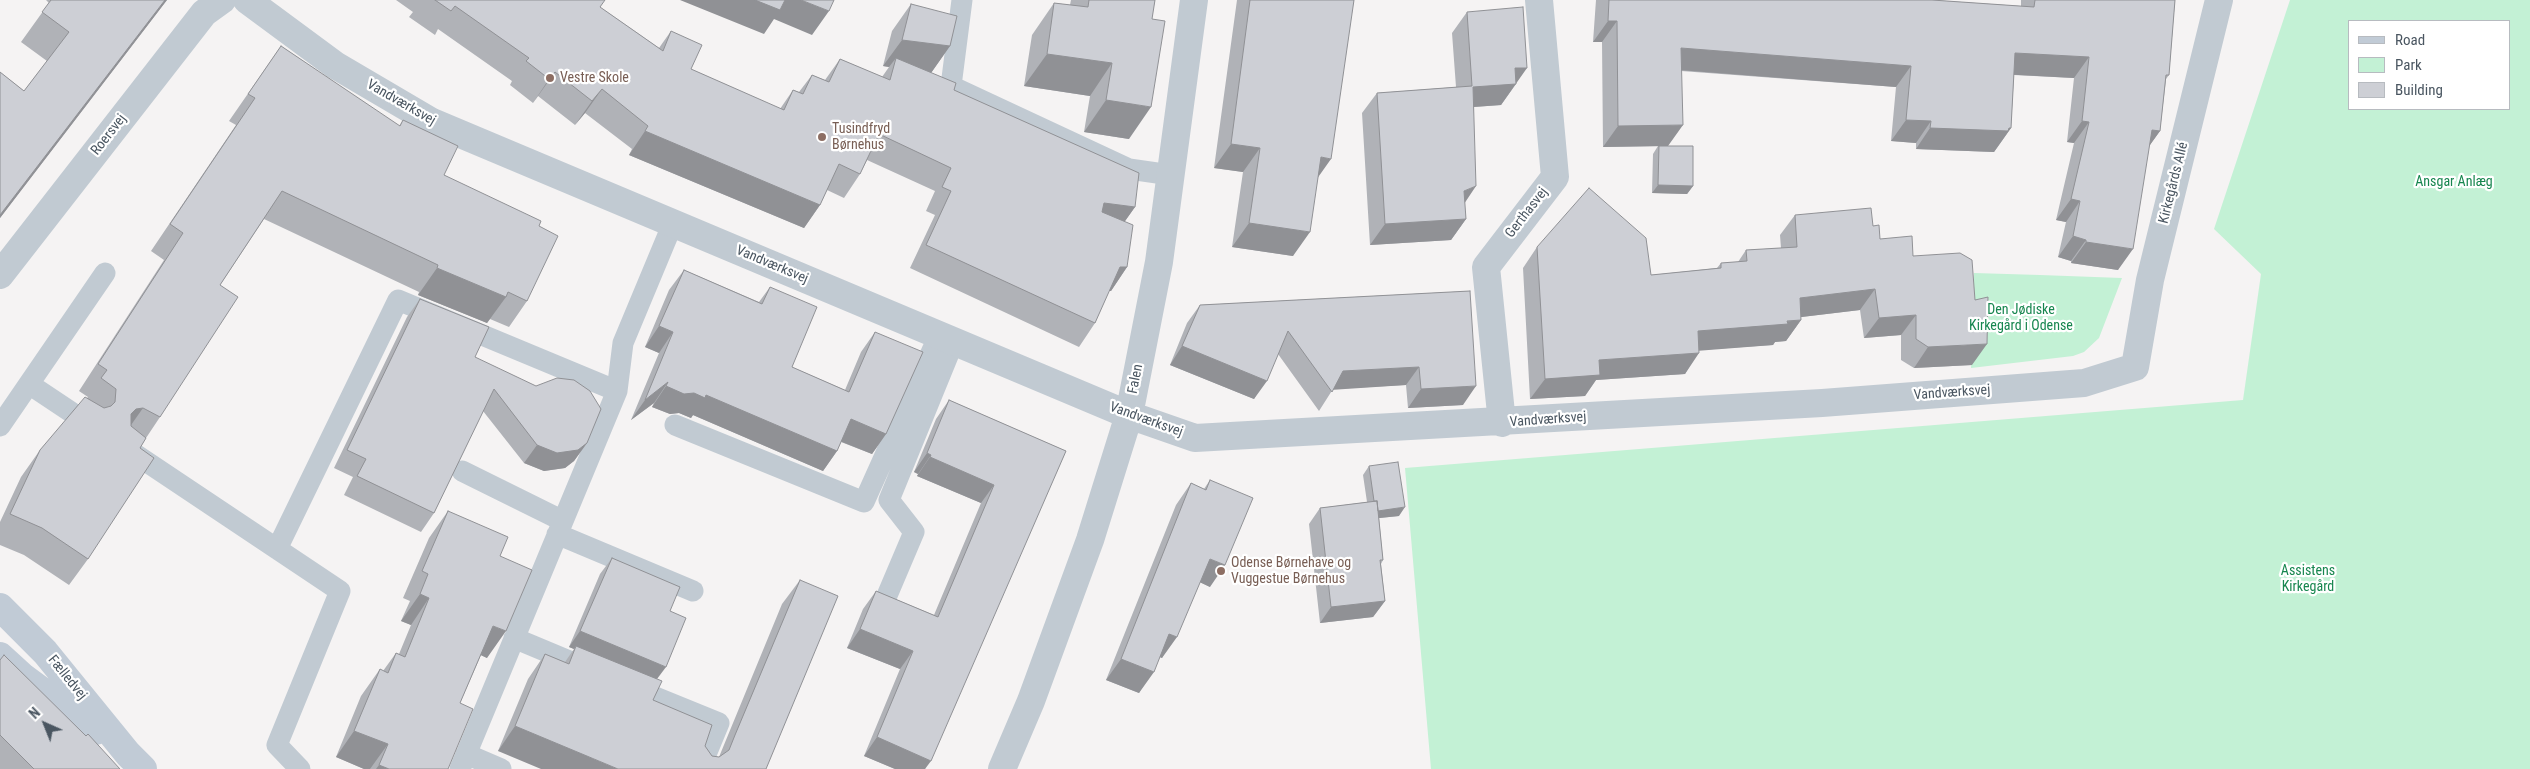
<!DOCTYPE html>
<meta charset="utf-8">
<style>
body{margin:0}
#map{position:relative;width:2530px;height:769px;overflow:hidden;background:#f5f3f3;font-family:"Roboto Condensed",sans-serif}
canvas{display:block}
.legend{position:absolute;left:2348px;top:20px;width:162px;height:90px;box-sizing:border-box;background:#fff;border:1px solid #b7bbc0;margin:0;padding:6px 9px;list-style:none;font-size:15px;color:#4a5661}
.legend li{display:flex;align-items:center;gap:10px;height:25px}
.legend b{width:25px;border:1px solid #b7bbc0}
.north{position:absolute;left:20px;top:699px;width:50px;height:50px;-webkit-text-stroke:4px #fff;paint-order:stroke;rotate:316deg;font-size:14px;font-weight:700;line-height:20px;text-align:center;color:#4a5661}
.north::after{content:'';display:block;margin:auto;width:18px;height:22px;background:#4a5661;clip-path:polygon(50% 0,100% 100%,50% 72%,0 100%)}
</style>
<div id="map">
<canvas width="2530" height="769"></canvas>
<ul class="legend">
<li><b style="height:6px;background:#c1cbd6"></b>Road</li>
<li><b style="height:14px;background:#c3f1d5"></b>Park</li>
<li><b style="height:14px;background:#cdcfd5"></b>Building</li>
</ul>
<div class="north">N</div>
</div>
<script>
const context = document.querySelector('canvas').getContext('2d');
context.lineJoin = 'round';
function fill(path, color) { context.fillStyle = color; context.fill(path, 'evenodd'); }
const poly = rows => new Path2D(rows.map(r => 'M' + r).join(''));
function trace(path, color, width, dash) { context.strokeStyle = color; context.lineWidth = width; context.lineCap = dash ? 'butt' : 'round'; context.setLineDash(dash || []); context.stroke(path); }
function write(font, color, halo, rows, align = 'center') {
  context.font = font + ' "Roboto Condensed",sans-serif'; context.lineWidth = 4.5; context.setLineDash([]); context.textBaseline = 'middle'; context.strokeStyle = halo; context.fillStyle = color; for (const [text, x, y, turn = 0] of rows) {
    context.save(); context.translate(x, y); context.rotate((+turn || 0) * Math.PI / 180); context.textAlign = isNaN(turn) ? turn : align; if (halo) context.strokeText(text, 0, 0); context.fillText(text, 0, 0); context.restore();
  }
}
fill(poly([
 [2290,0,2530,0,2530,769,1431,769,1405,468,2243,400,2261,274,2214,229],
 [2349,21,2509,21,2509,109,2349,109],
 [1974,273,2040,275,2122,278,2099,338,2084,352,2073,356,1971,368]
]), '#c3f1d5');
trace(poly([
 [962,0,951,86,1129,169,1171,175],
 [29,384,86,422],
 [675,425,864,502,939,335],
 [0,426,105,273],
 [126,448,340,591,277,745,300,769],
 [462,471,563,521],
 [557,534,693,591],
 [277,549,398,300,617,391],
 [883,605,914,532,889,500,954,341],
 [514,638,593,671],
 [628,686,719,723,700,769],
 [466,754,501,769],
 [460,769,617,391,623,343,673,223]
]), '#c1cad2', 21);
trace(poly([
 [247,0,335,65,432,122,1129,415,1195,438,1822,403,2084,383,2135,367,2150,280,2219,0],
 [0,275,204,13,222,0],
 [1502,423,1486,267,1555,177,1539,0],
 [1002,769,1031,701,1090,540,1129,415,1159,262,1194,0]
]), '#c1cad2', 28);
trace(poly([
 [0,607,45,652,128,754,143,769],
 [0,656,23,677,96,731]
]), '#c1cbd6', 28);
fill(poly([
 [46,0,167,0,0,218,0,72,24,91,47,61,21,42,49,3],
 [396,0,604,0,600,7,659,48,671,31,691,69,780,109,793,90,799,92,812,75,825,80,840,59,882,77,889,67,883,66,892,31,911,4,950,46,931,73,954,90,1135,207,1125,221,1127,267,1111,291,1109,291,1095,323,1079,347,910,268,935,215,926,211,935,191,867,160,860,174,844,198,827,190,820,205,804,228,629,155,632,149,585,113,575,125,538,96,533,103,510,85,512,81,438,29,435,35,409,17,413,12],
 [1071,0,1155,0,1129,139,1084,132,1090,96,1024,86,1032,35,1054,3,1070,5],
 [1237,0,1354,0,1318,177,1293,256,1232,247,1243,172,1214,168],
 [1596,0,1932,0,2021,6,2021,0,2175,0,2169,75,2166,79,2160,131,2149,146,2118,270,2071,263,2071,261,2058,257,2066,222,2056,220,2074,143,2067,142,2074,78,2014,75,2011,128,1994,152,1916,149,1916,143,1891,141,1896,87,1681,71,1668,146,1693,186,1687,194,1652,193,1653,154,1658,146,1603,147,1602,42,1593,42],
 [1467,12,1516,84,1501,105,1474,107,1464,203,1466,219,1451,240,1370,245,1362,113,1377,93,1456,87,1452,33],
 [281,46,399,126,403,120,444,175,539,226,527,301,509,327,490,319,487,323,418,295,419,292,264,219,220,285,160,417,146,438,140,448,88,559,69,585,24,555,0,545,0,522,21,477,40,450,88,397,79,391,164,260,151,251,236,125,229,121],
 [1795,215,1873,226,1880,239,1913,256,1972,365,1914,368,1901,360,1901,335,1864,338,1860,310,1801,317,1801,320,1786,341,1775,342,1773,345,1699,350,1685,374,1596,380,1585,396,1530,399,1523,268,1537,247,1651,275,1717,268,1721,263,1738,262,1746,250,1781,248,1780,235],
 [684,270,759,302,770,287,792,367,845,390,861,352,875,332,886,434,872,454,841,442,837,451,823,471,693,415,691,418,679,413,670,414,652,407,654,403,631,420,659,353,645,347,669,290],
 [1470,291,1463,405,1408,408,1406,385,1333,389,1319,411,1278,354,1254,399,1170,365,1187,323,1200,305],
 [420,299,475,357,587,443,574,461,565,468,544,471,524,463,483,411,434,513,421,532,344,495,353,477,334,468,407,317],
 [949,400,1066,451,925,769,895,769,864,756,900,669,847,648,863,609,876,591,934,615,981,503,917,476,918,474,914,472,936,419],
 [1369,466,1399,516,1379,518,1383,560,1381,564,1385,601,1373,617,1320,623,1309,524,1320,508,1367,502,1363,475],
 [1210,480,1210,587,1200,582,1162,658,1160,657,1139,693,1106,680,1176,505,1191,483,1204,489],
 [448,511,500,556,487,658,481,655,460,703,448,769,364,769,336,757,361,696,380,669,383,671,396,653,399,654,411,625,401,621,410,601,403,598,429,538],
 [612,558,670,611,653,700,705,746,712,756,719,757,782,604,800,580,766,769,498,751,528,679,545,654,565,662,574,649,569,647,600,574],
 [0,660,86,736,120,769,0,769]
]), '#b0b2b7');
fill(poly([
 [165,0,167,0,0,218,0,215],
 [680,0,801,0,829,11,812,35,774,19,764,34],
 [1608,21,1617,21,1602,42,1593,42],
 [902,40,950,46,931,73,896,58,889,67,883,66],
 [1681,48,1911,66,1896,87,1666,69],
 [2015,53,2089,57,2074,78,2000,74],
 [1047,54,1112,63,1090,96,1024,86],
 [1515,68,1527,68,1501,105,1459,108,1473,87],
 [555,72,538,96,533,103,549,79],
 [602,89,585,113,575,125,592,101],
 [1106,100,1151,107,1129,139,1084,132],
 [1906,120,1931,121,1916,143,1891,141],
 [2082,121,2089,122,2074,143,2067,142],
 [1683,125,1668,146,1603,147,1618,126],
 [1930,128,2011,128,1994,152,1916,149],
 [2152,130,2160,131,2145,152],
 [645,131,820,205,804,228,629,155],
 [1231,144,1260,148,1243,172,1214,168],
 [1321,157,1331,159,1314,183],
 [1658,185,1693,186,1687,194,1652,193],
 [1476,186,1462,207,1464,191],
 [2071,199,2080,201,2066,222,2056,220],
 [1104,203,1135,207,1118,231,1088,226],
 [1466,219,1451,240,1370,245,1385,224],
 [1249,223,1310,232,1293,256,1232,247],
 [2073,236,2086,240,2071,261,2058,257],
 [2086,242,2133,249,2118,270,2071,263],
 [1120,267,1127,267,1111,291,1103,290],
 [437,268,506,297,487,323,418,295],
 [1875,289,1860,310,1785,319,1800,298],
 [1916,315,1901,335,1864,338,1879,318],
 [1801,320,1786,341,1775,342,1773,345,1683,352,1698,331],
 [659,326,673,332,659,353,645,347],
 [1987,344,1972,365,1914,368,1928,347],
 [1182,346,1267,381,1254,399,1170,365],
 [1699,353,1685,374,1596,380,1585,396,1530,399,1545,379,1599,360],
 [1419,367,1406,385,1330,390,1343,371],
 [668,382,654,403,631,420,645,400],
 [666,386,694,393,706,395,837,451,823,471,693,415,691,418,679,413,670,414,652,407],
 [1476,386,1463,405,1408,408,1421,389],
 [143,408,124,435,131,414,136,409],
 [851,419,886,434,872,454,837,440],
 [587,443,574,461,565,468,544,471,524,463,537,445],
 [927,453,931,455,918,474,914,472],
 [930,457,994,485,981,503,917,476],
 [1405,507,1399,516,1370,519,1376,511],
 [1210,559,1225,565,1210,587,1195,580],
 [420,594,429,598,411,625,401,621],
 [1385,601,1373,617,1320,623,1331,607],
 [493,626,506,631,487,658,474,652],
 [860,629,913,651,900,669,847,648],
 [580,631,666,667,654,683,576,646,574,649,569,647],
 [1169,634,1177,637,1162,658,1155,655],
 [1121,659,1154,672,1139,693,1106,680],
 [515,726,618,769,541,769,498,751],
 [354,731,388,744,370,769,364,769,336,757],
 [877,737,931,761,925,769,895,769,864,756],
 [379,765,389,769,376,769]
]), '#909195');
const building = poly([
 [51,0,165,0,0,215,0,72,24,91,69,32,42,12,51,0],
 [435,0,605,0,600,7,663,51,671,31,702,45,691,69,784,110,793,90,803,94,812,75,829,82,840,59,890,80,896,58,956,83,954,90,1139,173,1135,207,1104,203,1102,212,1133,225,1127,267,1120,267,1095,323,926,245,951,191,942,187,951,168,879,134,860,174,839,164,820,205,645,131,648,126,602,89,592,101,555,72,549,79,526,61,529,58,455,6,451,11,435,0],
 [755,0,785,0,780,10,755,0],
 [801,0,834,0,829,11,801,0],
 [1089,0,1155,0,1152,19,1165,21,1151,107,1106,100,1112,63,1047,54,1054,3,1088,7,1089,0],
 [1250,0,1354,0,1331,159,1321,157,1310,232,1249,223,1260,148,1231,144,1250,0],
 [1609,0,1932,0,2034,7,2035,0,2175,0,2169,75,2166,75,2160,131,2152,130,2133,249,2086,242,2086,240,2073,236,2080,201,2071,199,2089,122,2082,121,2089,57,2015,53,2011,128,2009,128,2008,131,1930,128,1931,121,1906,120,1911,66,1681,48,1683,125,1618,126,1617,21,1608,21,1609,0],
 [911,4,957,16,950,46,902,40,911,4],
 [1523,7,1527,68,1515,68,1516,84,1473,87,1476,186,1464,191,1466,219,1385,224,1377,93,1472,86,1467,12,1523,7],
 [281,46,400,126,403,120,458,146,444,175,541,221,539,226,558,236,527,301,508,292,506,297,437,268,438,265,282,191,220,285,238,297,160,417,143,408,136,409,131,414,131,426,146,438,140,448,154,458,88,559,42,528,10,514,40,450,85,397,104,408,111,406,115,402,116,389,101,378,107,370,98,364,183,233,170,224,255,98,248,94,281,46],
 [1659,146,1693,146,1693,186,1658,185,1659,146],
 [1589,188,1646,238,1651,275,1721,268,1721,263,1747,261,1746,250,1797,247,1795,215,1871,208,1873,226,1879,225,1880,239,1912,236,1913,256,1960,253,1972,260,1975,300,1988,297,1987,344,1928,347,1916,339,1916,315,1879,318,1875,289,1800,298,1801,320,1787,321,1788,324,1698,331,1699,353,1599,360,1600,375,1545,379,1537,247,1589,188],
 [684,270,762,304,770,287,817,307,792,367,849,392,875,332,923,352,886,434,851,419,837,451,706,395,705,398,694,393,684,394,666,386,668,382,645,400,673,332,659,326,684,270],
 [1470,291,1476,386,1421,389,1419,367,1343,371,1332,392,1288,331,1267,381,1182,346,1200,305,1470,291],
 [420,299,489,327,475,357,536,386,557,378,574,380,590,391,601,409,587,443,578,450,557,453,537,445,494,389,434,513,357,476,366,459,347,450,420,299],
 [949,400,1066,451,931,761,877,737,913,651,860,629,876,591,938,617,994,485,930,457,931,455,927,453,949,400],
 [1398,462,1405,507,1378,511,1377,501,1374,501,1369,466,1398,462],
 [1210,480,1253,498,1225,565,1210,559,1177,637,1169,634,1154,672,1121,659,1191,483,1206,490,1210,480],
 [1377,501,1383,560,1380,560,1385,601,1331,607,1320,508,1377,501],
 [448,511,508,537,500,556,532,570,506,631,493,626,460,703,473,709,448,769,389,769,379,765,388,744,354,731,380,669,388,673,396,653,405,657,429,598,420,594,428,574,422,571,448,511],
 [612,558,680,587,670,611,686,618,666,667,580,631,612,558],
 [800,580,838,596,766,769,618,769,515,726,545,654,569,664,576,646,662,681,653,700,712,725,705,746,712,756,719,757,729,750,735,735,800,580],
 [4,655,86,736,88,734,120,769,34,769,0,735,0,660,4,655]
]);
fill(building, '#cdcfd5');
trace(building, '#909195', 1);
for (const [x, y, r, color] of [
 [550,78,5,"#8d6e63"],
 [822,137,5,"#8d6e63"],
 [1221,571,5,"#8d6e63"]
]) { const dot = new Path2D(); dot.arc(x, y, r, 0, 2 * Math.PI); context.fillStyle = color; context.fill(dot); trace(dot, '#fff', 2); }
write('14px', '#785e54', '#fff', [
 ["Vestre Skole",560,78],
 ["Tusindfryd",832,129],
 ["Børnehus",832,145],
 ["Odense Børnehave og",1231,563],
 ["Vuggestue Børnehus",1231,579]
], 'left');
write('14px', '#4a5661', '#fff', [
 ["Vandværksvej",401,103,30],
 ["Roersvej",109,135,-52],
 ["Kirkegårds Allé",2174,183,-76],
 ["Gerthasvej",1527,213,-52],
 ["Vandværksvej",772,265,23],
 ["Falen",1136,379,-79],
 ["Vandværksvej",1952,393,-4],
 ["Vandværksvej",1146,420,20],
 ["Vandværksvej",1548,420,-4],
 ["Fælledvej",67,678,51]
]);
write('14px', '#17864f', '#fff', [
 ["Ansgar Anlæg",2454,182],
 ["Den Jødiske",2021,310],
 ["Kirkegård i Odense",2021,326],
 ["Assistens",2308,571],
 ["Kirkegård",2308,587]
]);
</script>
